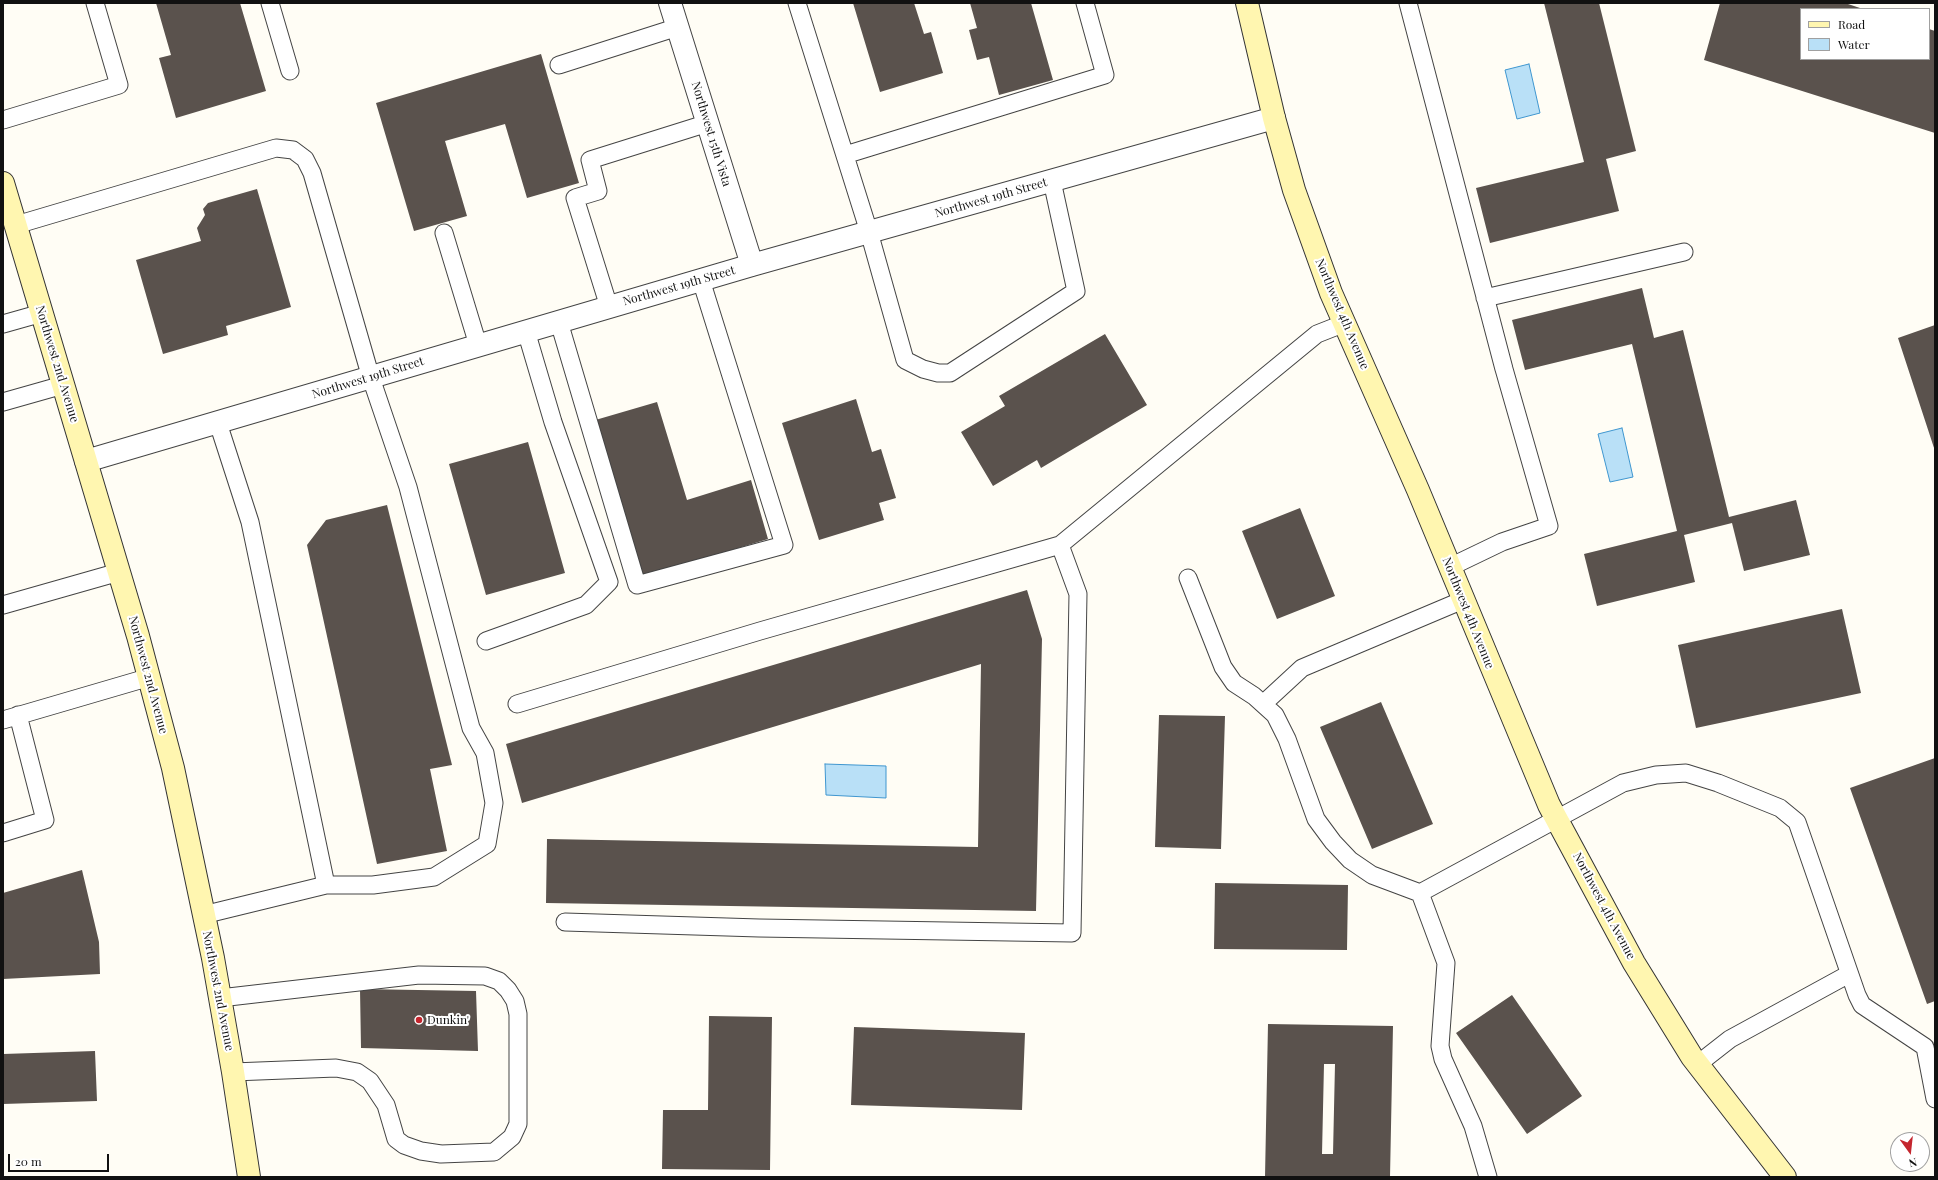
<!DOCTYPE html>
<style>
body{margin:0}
#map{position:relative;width:1938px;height:1180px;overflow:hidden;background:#fffdf5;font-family:"Playfair Display",serif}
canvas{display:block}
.frame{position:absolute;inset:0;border:4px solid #111;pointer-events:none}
.legend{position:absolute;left:1800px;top:8px;width:130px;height:52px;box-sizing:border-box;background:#fff;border:1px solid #a0a0a0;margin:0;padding:5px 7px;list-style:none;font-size:12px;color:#111}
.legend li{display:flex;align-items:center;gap:8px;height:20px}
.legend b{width:20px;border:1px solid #a0a0a0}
.north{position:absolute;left:1890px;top:1132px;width:40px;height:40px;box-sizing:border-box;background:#fff;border:1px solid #a0a0a0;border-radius:50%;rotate:165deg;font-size:11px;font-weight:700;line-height:16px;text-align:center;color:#111}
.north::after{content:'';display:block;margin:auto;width:14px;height:18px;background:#c4262e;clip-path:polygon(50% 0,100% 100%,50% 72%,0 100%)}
.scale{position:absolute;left:8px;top:1154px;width:101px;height:18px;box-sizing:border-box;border:2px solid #111;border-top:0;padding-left:5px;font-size:12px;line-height:14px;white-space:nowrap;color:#111;-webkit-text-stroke:3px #fff;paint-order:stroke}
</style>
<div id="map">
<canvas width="1938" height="1180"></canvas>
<div class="frame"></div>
<ul class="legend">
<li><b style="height:5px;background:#fff6b0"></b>Road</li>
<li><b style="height:11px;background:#b9e0f7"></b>Water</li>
</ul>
<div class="north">N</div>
<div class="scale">20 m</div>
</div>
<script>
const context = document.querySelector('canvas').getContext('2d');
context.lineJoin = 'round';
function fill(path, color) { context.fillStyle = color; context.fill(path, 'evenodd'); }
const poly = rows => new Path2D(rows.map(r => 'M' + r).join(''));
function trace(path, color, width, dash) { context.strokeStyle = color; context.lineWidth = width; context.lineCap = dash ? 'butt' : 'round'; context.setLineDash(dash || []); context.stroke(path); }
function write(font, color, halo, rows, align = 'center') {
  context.font = font + ' "Playfair Display",serif'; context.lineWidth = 4; context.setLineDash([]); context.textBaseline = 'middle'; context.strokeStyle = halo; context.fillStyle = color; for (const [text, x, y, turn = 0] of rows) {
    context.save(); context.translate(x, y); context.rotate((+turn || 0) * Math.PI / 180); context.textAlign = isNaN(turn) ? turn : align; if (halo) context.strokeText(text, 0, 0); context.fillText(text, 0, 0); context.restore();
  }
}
const water = poly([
 [1529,64,1540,113,1517,119,1505,70,1529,64],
 [1622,428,1633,477,1610,482,1598,434,1622,428],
 [825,764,886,766,886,798,826,795,825,764]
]);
fill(water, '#b9e0f7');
trace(water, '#3f96cf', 1);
fill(poly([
 [156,3,240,3,266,91,176,118,159,58,171,55],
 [853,3,914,3,924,34,931,32,943,73,880,92],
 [970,3,1031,3,1053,80,999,95,989,57,977,60,969,30,977,28],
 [1544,3,1599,3,1636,151,1606,159,1619,211,1490,243,1476,188,1584,162],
 [1720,3,1845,3,1863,9,1801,9,1801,59,1929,59,1929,29,1935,31,1935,133,1704,60],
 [541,54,579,183,527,198,505,124,445,141,467,216,414,231,376,103],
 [257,189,291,307,226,326,228,335,163,354,136,260,201,241,197,228,205,215,203,209,208,203],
 [1642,288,1654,338,1683,330,1729,517,1796,500,1810,555,1744,571,1732,523,1684,535,1695,582,1597,606,1584,554,1677,531,1632,344,1525,370,1512,320],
 [1935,325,1935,451,1898,338],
 [1105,334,1147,405,1041,468,1037,460,993,486,961,432,1005,406,999,396],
 [856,399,872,452,881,449,896,498,879,503,884,520,819,540,782,423],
 [657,402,687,500,751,480,768,539,640,578,592,421],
 [528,442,565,573,486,595,449,464],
 [387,505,452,765,430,769,447,851,377,864,307,545,326,520],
 [1300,508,1335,596,1277,619,1242,531],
 [1027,590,1042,639,1036,911,546,903,547,839,978,847,981,664,522,803,506,744],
 [1842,609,1861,693,1696,728,1678,645],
 [1381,702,1433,824,1372,849,1320,727],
 [1159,715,1225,716,1221,849,1155,847],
 [1935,758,1935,1001,1927,1004,1850,788],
 [82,870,99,942,100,974,3,979,3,893],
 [1215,883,1348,885,1347,950,1214,949],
 [360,989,476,991,478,1051,361,1048],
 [1512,995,1582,1096,1527,1134,1456,1033],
 [709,1016,772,1017,770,1170,662,1169,663,1110,708,1110],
 [1268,1024,1393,1026,1390,1177,1265,1177],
 [1324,1064,1335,1064,1333,1154,1322,1154],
 [854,1027,1025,1033,1022,1110,851,1105],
 [95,1051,97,1101,3,1104,3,1054]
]), '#5a524d');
const lane = poly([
 [270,3,290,71],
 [797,3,869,232,905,360,923,369,938,373,950,373,1076,291,1052,181],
 [1408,3,1504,369,1549,526,1502,542,1450,567],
 [559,65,678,27],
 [3,120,119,85,95,3],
 [845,155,1105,75,1085,3],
 [16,225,276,148,293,150,305,159,312,173,371,378,408,487,471,728,485,753,494,803,487,844,434,877,373,885,326,885],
 [444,233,478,345],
 [1485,298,1684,252],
 [609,307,575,198,598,191,590,160,708,123],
 [559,322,637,585,784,545,701,280],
 [3,324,42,313],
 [3,402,63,385],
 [1188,578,1223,667,1234,683,1254,696,1275,715,1287,739,1316,819,1333,842,1350,860,1372,875,1420,893],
 [3,605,119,572],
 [486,641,586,605,609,582,553,422,526,331],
 [517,704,760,631,1060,545],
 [1263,704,1302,668,1463,600],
 [3,720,150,677],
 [3,833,45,820,18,715],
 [203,915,326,885,250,522,218,423],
 [565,922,759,928,1072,933,1078,594,1060,545,1317,334,1345,323],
 [220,998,419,975,485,976,499,981,508,990,515,1001,518,1014,518,1124,512,1137,494,1152,441,1154,421,1151,404,1145,396,1139,386,1105,370,1081,357,1072,336,1068,233,1072],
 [1698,1064,1730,1039,1849,974],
 [1488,1177,1473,1126,1443,1059,1440,1046,1446,963,1420,893,1623,783,1656,775,1686,773,1718,783,1780,808,1797,822,1857,995,1862,1005,1925,1047,1935,1099]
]);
const street = poly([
 [670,3,752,265],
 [86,461,752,265,1274,118]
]);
const secondary = poly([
 [1247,3,1274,118,1294,190,1331,293,1418,490,1549,805,1634,963,1692,1057,1785,1177],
 [3,183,138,636,173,768,213,958,233,1072,249,1177]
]);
trace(lane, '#444', 19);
trace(street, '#444', 24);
trace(secondary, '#333', 24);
trace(lane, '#fff', 17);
trace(street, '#fff', 22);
trace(secondary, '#fff6b0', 22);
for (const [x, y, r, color] of [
 [419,1020,4,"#c4262e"]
]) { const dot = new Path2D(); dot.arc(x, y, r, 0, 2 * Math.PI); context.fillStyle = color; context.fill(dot); trace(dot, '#fff', 1.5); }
write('12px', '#111', '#fff', [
 ["Northwest 15th Vista",711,134,73],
 ["Northwest 19th Street",991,198,-16],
 ["Northwest 19th Street",679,286,-16],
 ["Northwest 4th Avenue",1342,314,67],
 ["Northwest 2nd Avenue",57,364,73],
 ["Northwest 19th Street",368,378,-17],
 ["Northwest 4th Avenue",1468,613,68],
 ["Northwest 2nd Avenue",148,675,75],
 ["Northwest 4th Avenue",1604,906,62],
 ["Northwest 2nd Avenue",218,991,79]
]);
write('12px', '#111', '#fff', [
 ["Dunkin'",427,1020]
], 'left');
</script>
